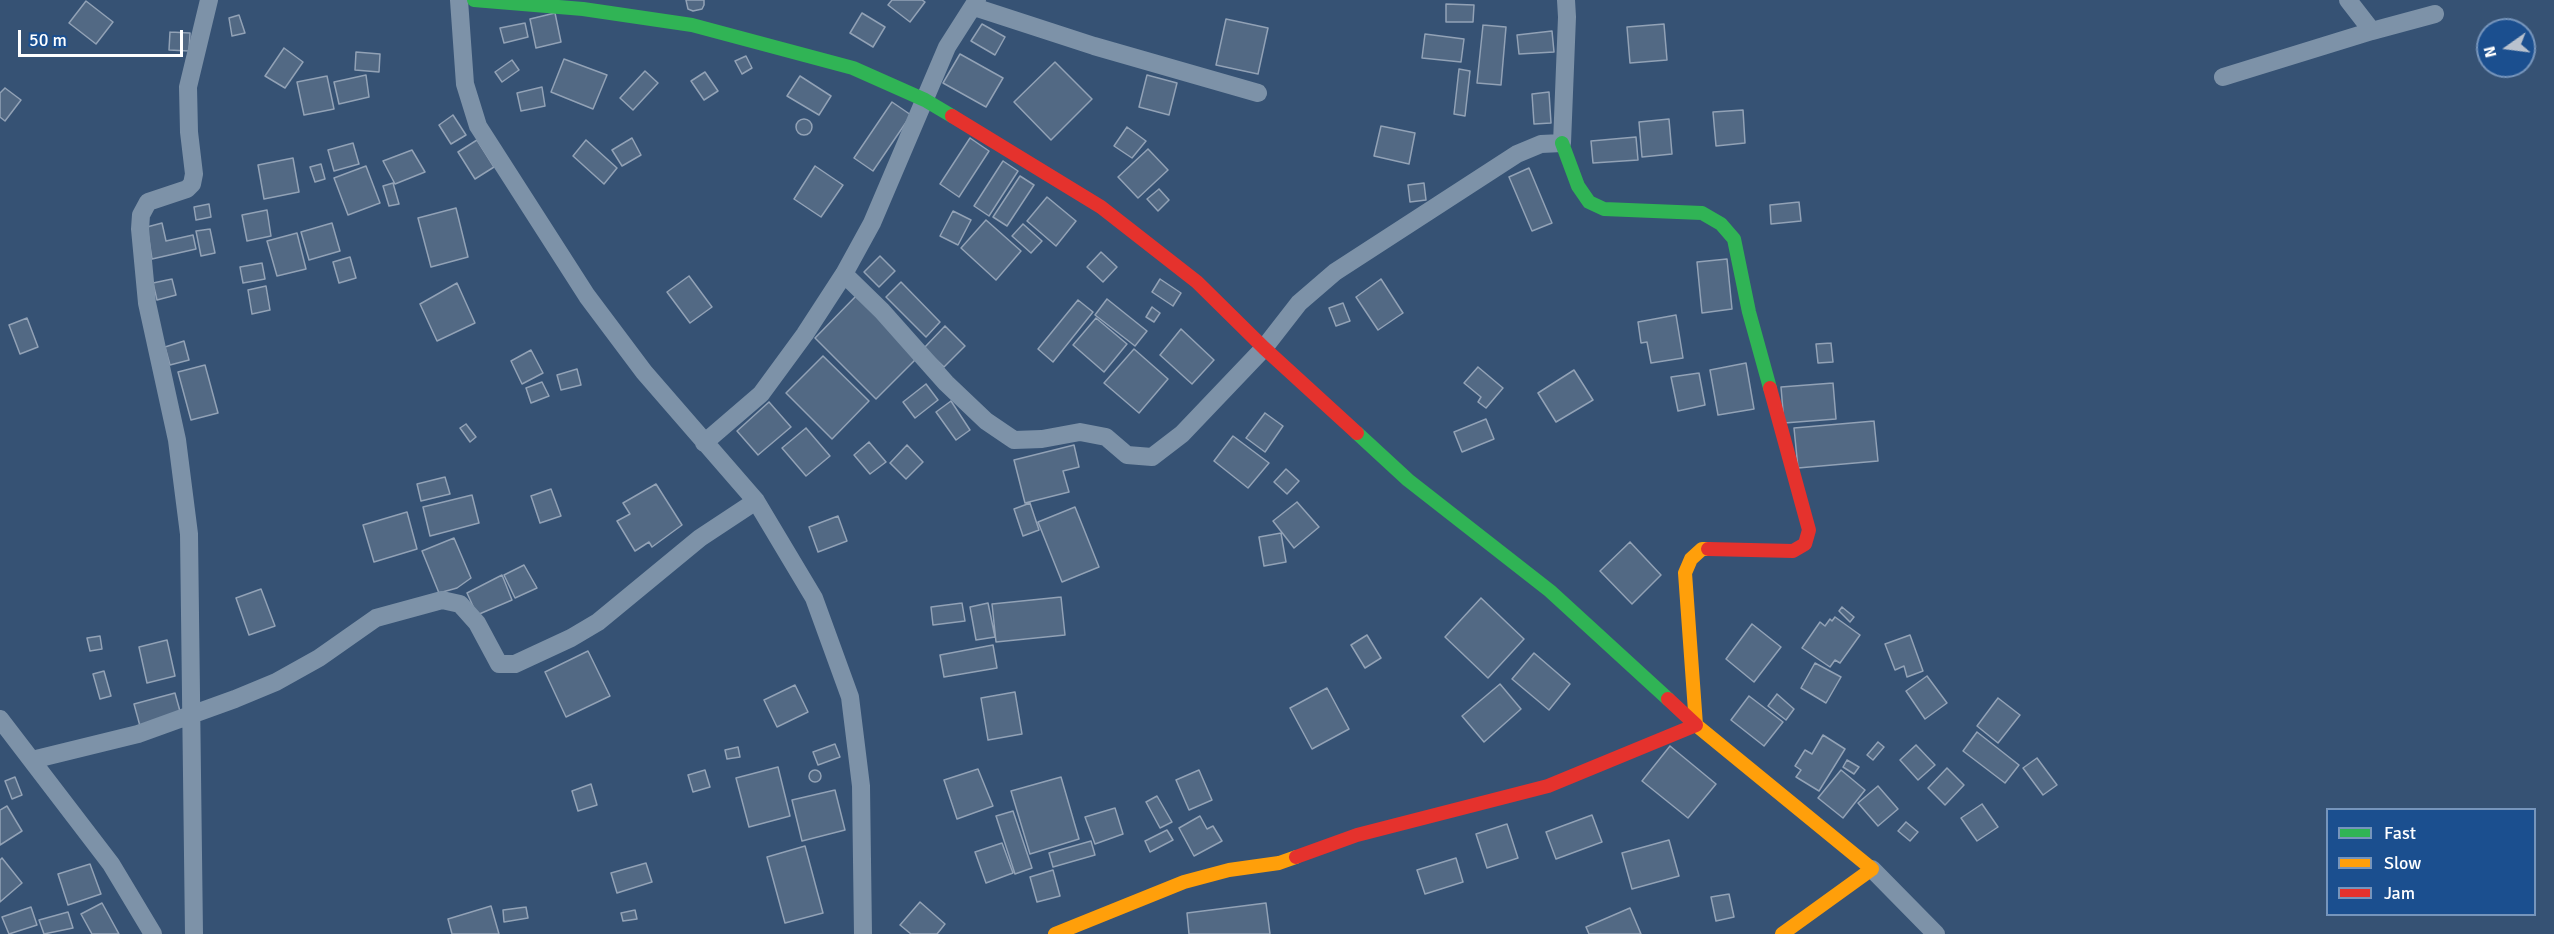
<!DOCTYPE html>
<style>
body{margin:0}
#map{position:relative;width:2554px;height:934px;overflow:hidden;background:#365274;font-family:Signika,sans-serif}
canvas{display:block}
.legend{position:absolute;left:2326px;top:808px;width:210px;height:108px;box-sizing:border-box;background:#1b4f8f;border:2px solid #7695bc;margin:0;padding:8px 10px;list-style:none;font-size:18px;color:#fff}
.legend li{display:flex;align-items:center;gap:12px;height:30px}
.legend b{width:30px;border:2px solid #7695bc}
.north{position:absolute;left:2476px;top:18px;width:60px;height:60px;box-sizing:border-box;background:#1b4f8f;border:2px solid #7695bc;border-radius:50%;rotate:256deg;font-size:16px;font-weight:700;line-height:24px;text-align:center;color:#fff}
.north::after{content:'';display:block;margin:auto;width:21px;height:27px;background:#b9c2ce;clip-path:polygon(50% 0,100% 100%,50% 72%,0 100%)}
.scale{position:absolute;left:18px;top:30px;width:165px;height:27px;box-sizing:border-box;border:3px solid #fff;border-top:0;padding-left:8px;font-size:18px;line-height:21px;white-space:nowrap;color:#fff;-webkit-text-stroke:4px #1b4f8f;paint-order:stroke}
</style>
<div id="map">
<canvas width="2554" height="934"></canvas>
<ul class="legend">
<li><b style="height:8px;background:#30b455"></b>Fast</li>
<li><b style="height:8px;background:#ff9f0a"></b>Slow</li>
<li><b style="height:8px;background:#e5322d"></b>Jam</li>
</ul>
<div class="north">N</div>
<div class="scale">50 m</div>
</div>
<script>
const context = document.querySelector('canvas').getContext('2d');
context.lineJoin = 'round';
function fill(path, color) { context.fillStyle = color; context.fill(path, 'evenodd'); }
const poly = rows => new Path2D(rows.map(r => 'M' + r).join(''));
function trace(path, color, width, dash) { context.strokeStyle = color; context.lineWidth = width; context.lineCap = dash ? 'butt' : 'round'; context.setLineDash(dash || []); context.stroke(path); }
const building = poly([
 [686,0,704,0,704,5,702,9,693,11,688,9,686,0],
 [892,0,922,0,925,2,910,22,888,5,892,0],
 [86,1,113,22,96,44,69,23,86,1],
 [1446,4,1474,5,1473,22,1446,22,1446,4],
 [555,13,561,42,536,48,530,19,555,13],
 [862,13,885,27,873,47,850,33,862,13],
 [239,15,245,33,232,36,229,18,239,15],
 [1226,19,1268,28,1258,74,1216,65,1226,19],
 [525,23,528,37,504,43,500,28,525,23],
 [982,24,1005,37,995,55,971,41,982,24],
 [1664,24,1667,60,1630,63,1627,27,1664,24],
 [1483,25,1506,27,1501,85,1477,83,1483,25],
 [1552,31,1554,52,1519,54,1517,35,1552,31],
 [170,32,190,33,189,51,169,50,170,32],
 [1425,34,1464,39,1461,62,1422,58,1425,34],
 [284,48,303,62,285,88,265,76,284,48],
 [356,52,380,54,379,72,355,70,356,52],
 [960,54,1003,78,986,107,943,83,960,54],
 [746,56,752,68,742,74,735,61,746,56],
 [564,59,607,75,593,109,551,92,564,59],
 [512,60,519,70,502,82,495,72,512,60],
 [1055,62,1092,99,1051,140,1014,102,1055,62],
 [1459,69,1470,71,1465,116,1454,114,1459,69],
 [645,71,658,83,633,110,620,98,645,71],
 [705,72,718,91,704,100,691,81,705,72],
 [366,75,369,97,339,104,334,82,366,75],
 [1147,75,1177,83,1169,115,1139,107,1147,75],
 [327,76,334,109,304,115,297,82,327,76],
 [800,76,831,96,819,115,787,96,800,76],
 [542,87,545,106,521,111,517,93,542,87],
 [5,88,21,100,5,121,0,117,0,93,5,88],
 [1549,92,1551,123,1534,124,1532,94,1549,92],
 [892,102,911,115,873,171,854,158,892,102],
 [1743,110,1745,143,1716,146,1713,112,1743,110],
 [453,115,466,135,451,144,439,125,453,115],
 [1669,119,1672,154,1642,157,1639,122,1669,119],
 '796 127a8 8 0 1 1 16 0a8 8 0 1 1-16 0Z',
 [1381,126,1415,133,1409,164,1374,156,1381,126],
 [1127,127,1146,141,1132,158,1114,146,1127,127],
 [1636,137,1638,160,1593,163,1591,141,1636,137],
 [632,138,641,155,622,166,612,150,632,138],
 [970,138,989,151,959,197,940,184,970,138],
 [477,140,494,167,475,179,458,152,477,140],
 [586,140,617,168,604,184,573,156,586,140],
 [353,143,359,164,334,171,328,150,353,143],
 [1148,149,1168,170,1138,198,1118,177,1148,149],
 [412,150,425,172,395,184,383,161,412,150],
 [293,158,299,192,264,199,258,165,293,158],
 [1003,161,1018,171,989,216,974,206,1003,161],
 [321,164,325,179,315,182,310,167,321,164],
 [366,166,380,203,348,215,334,178,366,166],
 [815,166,843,185,821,217,794,199,815,166],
 [1529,168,1552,223,1532,231,1509,177,1529,168],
 [1020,176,1034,185,1007,226,993,217,1020,176],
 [393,183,399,204,389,206,383,186,393,183],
 [1424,183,1426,200,1410,202,1408,185,1424,183],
 [1159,189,1169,200,1158,211,1147,199,1159,189],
 [1047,197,1076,221,1056,246,1027,221,1047,197],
 [1799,202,1801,221,1771,224,1770,205,1799,202],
 [209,204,211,217,196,220,194,207,209,204],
 [456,208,468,257,431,267,418,218,456,208],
 [267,210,271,236,247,241,242,215,267,210],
 [953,211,971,220,958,245,940,236,953,211],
 [986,220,1021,251,996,280,961,248,986,220],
 [162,223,166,241,193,235,196,249,152,259,147,227,162,223],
 [332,223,340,251,309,260,301,232,332,223],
 [1023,224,1042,241,1031,253,1012,236,1023,224],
 [210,229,215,253,201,256,196,231,210,229],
 [297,233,306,269,277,276,267,241,297,233],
 [1101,252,1117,267,1103,282,1087,267,1101,252],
 [880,256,895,271,879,287,864,272,880,256],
 [350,257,356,278,339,283,333,262,350,257],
 [1727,259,1732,309,1702,313,1697,262,1727,259],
 [262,263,265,279,243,283,240,267,262,263],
 [689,276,712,307,690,323,667,292,689,276],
 [172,279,176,295,157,300,153,283,172,279],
 [1160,279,1181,293,1173,306,1152,292,1160,279],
 [1381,279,1403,313,1378,330,1356,297,1381,279],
 [901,282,940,322,926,337,886,297,901,282],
 [457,283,475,323,437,341,420,304,457,283],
 [266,286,270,310,252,314,248,290,266,286],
 [858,294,920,355,876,399,815,338,858,294],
 [1107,299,1147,331,1135,346,1095,315,1107,299],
 [1078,300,1093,312,1053,362,1038,349,1078,300],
 [1343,303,1350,321,1336,326,1329,308,1343,303],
 [1152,307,1160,313,1154,322,1146,317,1152,307],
 [1676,315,1683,358,1651,363,1647,342,1641,343,1638,322,1676,315],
 [27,318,38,347,20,354,9,325,27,318],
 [1096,318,1127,344,1104,372,1073,345,1096,318],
 [945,326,965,346,944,367,924,348,945,326],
 [1181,329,1214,360,1192,384,1160,355,1181,329],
 [184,341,189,360,170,365,165,347,184,341],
 [1831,343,1833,362,1818,363,1816,344,1831,343],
 [1134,349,1168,379,1139,413,1104,383,1134,349],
 [531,350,543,373,522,384,511,361,531,350],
 [823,356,869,401,832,439,786,393,823,356],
 [1746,363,1754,409,1718,415,1710,370,1746,363],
 [205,365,218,413,191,420,178,372,205,365],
 [1478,367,1503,388,1486,408,1478,402,1481,397,1464,383,1478,367],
 [577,369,581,385,561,390,557,375,577,369],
 [1574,370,1593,400,1556,422,1538,393,1574,370],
 [1699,373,1705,405,1678,411,1671,377,1699,373],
 [542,382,549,396,531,403,526,388,542,382],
 [1833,383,1836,419,1784,423,1781,387,1833,383],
 [926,384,938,400,915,418,903,402,926,384],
 [951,401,970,430,956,440,936,412,951,401],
 [769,402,791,427,758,455,737,431,769,402],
 [1265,413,1283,426,1265,452,1246,438,1265,413],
 [1486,419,1494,439,1462,452,1454,432,1486,419],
 [1874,421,1878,461,1798,468,1794,428,1874,421],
 [466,424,476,437,470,442,460,428,466,424],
 [806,428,830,456,806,476,782,448,806,428],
 [1233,436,1269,463,1248,488,1214,461,1233,436],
 [869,442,886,462,870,474,854,455,869,442],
 [907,445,923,462,906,479,890,463,907,445],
 [1074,445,1079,467,1063,471,1069,492,1025,503,1014,460,1074,445],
 [1286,469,1299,481,1287,494,1274,482,1286,469],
 [445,477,450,494,421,501,417,484,445,477],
 [656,484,682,525,652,547,649,542,635,551,617,521,630,514,623,503,656,484],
 [551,489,561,516,540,523,531,496,551,489],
 [472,495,479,523,430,536,423,507,472,495],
 [1297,502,1319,527,1294,548,1273,521,1297,502],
 [1030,503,1039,530,1023,536,1014,509,1030,503],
 [1075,507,1099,567,1062,582,1038,522,1075,507],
 [407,512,417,549,374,562,363,525,407,512],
 [838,516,847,541,818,552,809,527,838,516],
 [1281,533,1286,562,1264,566,1259,537,1281,533],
 [454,538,471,578,457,588,439,593,422,551,454,538],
 [1630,542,1661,575,1632,604,1600,571,1630,542],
 [524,565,537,588,515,598,504,575,524,565],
 [502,575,512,600,477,615,467,593,502,575],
 [261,589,275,626,249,635,236,598,261,589],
 [1061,597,1065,635,996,642,992,604,1061,597],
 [1481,598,1524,639,1488,678,1445,637,1481,598],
 [962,603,965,621,933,625,931,607,962,603],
 [988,603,995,637,976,640,970,607,988,603],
 [1842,607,1854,617,1850,622,1839,611,1842,607],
 [1835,617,1860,635,1840,663,1835,660,1830,667,1802,648,1820,622,1825,626,1830,619,1832,621,1835,617],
 [1752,624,1781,647,1754,682,1726,659,1752,624],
 [1367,635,1381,658,1365,668,1351,645,1367,635],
 [1910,635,1923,671,1907,677,1904,666,1895,670,1885,644,1910,635],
 [100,636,102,649,90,651,87,638,100,636],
 [167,640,175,676,147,683,139,647,167,640],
 [993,645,997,668,944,677,940,655,993,645],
 [588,651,610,696,566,717,545,672,588,651],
 [1534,653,1570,684,1549,710,1512,679,1534,653],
 [1815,663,1841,677,1826,703,1801,688,1815,663],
 [104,671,111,696,100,699,93,674,104,671],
 [1927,676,1947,703,1925,719,1906,691,1927,676],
 [1500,684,1521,709,1484,742,1462,716,1500,684],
 [795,685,808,712,777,727,764,700,795,685],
 [1327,688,1349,729,1312,749,1290,708,1327,688],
 [1015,692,1022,734,988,740,981,698,1015,692],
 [175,693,181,715,140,726,134,704,175,693],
 [1777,694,1794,709,1786,720,1768,706,1777,694],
 [1749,696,1783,722,1764,746,1731,720,1749,696],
 [1998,698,2020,715,1998,743,1977,726,1998,698],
 [1977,732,2019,765,2005,783,1963,751,1977,732],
 [1823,735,1845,749,1819,791,1796,777,1801,770,1795,766,1805,750,1812,754,1823,735],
 [1878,742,1884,747,1873,760,1867,755,1878,742],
 [835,744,840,757,818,765,813,752,835,744],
 [1916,745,1935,765,1918,780,1900,760,1916,745],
 [1670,746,1716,784,1688,818,1642,781,1670,746],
 [738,747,740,757,727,759,725,750,738,747],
 [2037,758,2057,785,2043,795,2023,768,2037,758],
 [1847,760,1859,767,1854,774,1843,767,1847,760],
 [778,767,790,816,749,827,736,778,778,767],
 [1947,768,1964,785,1945,805,1928,788,1947,768],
 [978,769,993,806,957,819,944,780,978,769],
 [705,770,710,787,693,792,688,775,705,770],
 [1199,770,1212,800,1189,810,1176,780,1199,770],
 [1841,770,1865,790,1843,818,1818,798,1841,770],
 '809 776a6 6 0 1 1 12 0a6 6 0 1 1-12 0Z',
 [15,777,22,795,12,799,5,781,15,777],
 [1061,777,1079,839,1030,854,1011,791,1061,777],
 [591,784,597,805,578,811,572,791,591,784],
 [1878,786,1898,809,1878,826,1858,803,1878,786],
 [835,790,845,830,802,841,792,800,835,790],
 [1157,796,1172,822,1160,828,1146,802,1157,796],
 [1982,804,1998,827,1977,841,1961,818,1982,804],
 [7,806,22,831,0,845,0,810,7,806],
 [1115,808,1123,834,1095,844,1085,817,1115,808],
 [1013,811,1032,868,1015,874,996,816,1013,811],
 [1592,815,1602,842,1556,859,1546,832,1592,815],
 [1200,816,1207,829,1213,826,1222,841,1194,856,1179,828,1200,816],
 [1906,822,1918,832,1910,841,1898,831,1906,822],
 [1507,824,1518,858,1487,868,1476,834,1507,824],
 [1167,830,1173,840,1150,852,1145,841,1167,830],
 [1669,840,1679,876,1632,889,1622,853,1669,840],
 [1091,841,1095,855,1053,867,1049,853,1091,841],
 [1002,843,1013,873,986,883,975,852,1002,843],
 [805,846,823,913,785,923,767,857,805,846],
 [2,858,22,883,0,902,0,860,2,858],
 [1456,858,1463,882,1425,894,1417,870,1456,858],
 [646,863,652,882,617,893,611,873,646,863],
 [90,864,101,894,68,905,58,874,90,864],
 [1053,870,1060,896,1037,902,1030,877,1053,870],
 [1729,894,1734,917,1716,921,1711,897,1729,894],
 [920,902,945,924,937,934,911,934,900,925,920,902],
 [102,903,119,934,92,934,81,914,102,903],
 [1266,903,1270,934,1189,934,1187,913,1266,903],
 [491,906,499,934,452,934,448,919,491,906],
 [31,907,37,925,9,934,2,917,31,907],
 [526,907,528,918,504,922,503,910,526,907],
 [1630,908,1641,934,1589,934,1586,927,1630,908],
 [635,910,637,919,623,921,621,913,635,910],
 [68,912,73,928,44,934,39,920,68,912]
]);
fill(building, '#526984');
trace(building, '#92a2b6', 1.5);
trace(poly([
 [459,0,465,84,478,126,587,296,644,372,756,501,814,598,850,697,861,786,863,934],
 [974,7,1094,46,1258,93],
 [2372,31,2435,14],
 [2223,77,2372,31,2348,0],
 [844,274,882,311,946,383,986,421,1014,440,1042,439,1080,432,1106,437,1127,455,1152,457,1182,434,1264,348,1299,303,1335,272,1517,154,1541,144,1562,143,1567,17,1566,0],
 [704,443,761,394,805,334,844,274,872,223,947,47,977,0],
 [0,719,111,864,153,934],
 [32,760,138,734,235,699,276,682,319,658,376,618,442,600,460,604,477,623,499,664,515,664,571,638,598,622,700,538,756,501],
 [1872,869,1936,934],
 [194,934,189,534,177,440,147,303,140,229,141,215,148,202,187,189,192,184,194,174,189,132,188,87,209,0]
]), '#7d92a8', 18);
trace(poly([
 [474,0,583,9,692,25,853,68,925,100,952,116],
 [1562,143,1578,186,1589,202,1604,209,1702,213,1721,224,1734,239,1749,312,1770,388],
 [1357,433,1408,480,1550,591,1668,699]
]), '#30b455', 14);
trace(poly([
 [1708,549,1702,549,1691,559,1685,573,1696,725,1872,869,1782,934],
 [1055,934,1184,882,1229,870,1279,863,1296,857]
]), '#ff9f0a', 14);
trace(poly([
 [952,116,1101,207,1197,282,1264,348,1357,433],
 [1708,549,1793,551,1805,544,1809,530,1770,388],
 [1296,857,1357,835,1548,786,1696,725,1668,699]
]), '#e5322d', 14);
</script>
